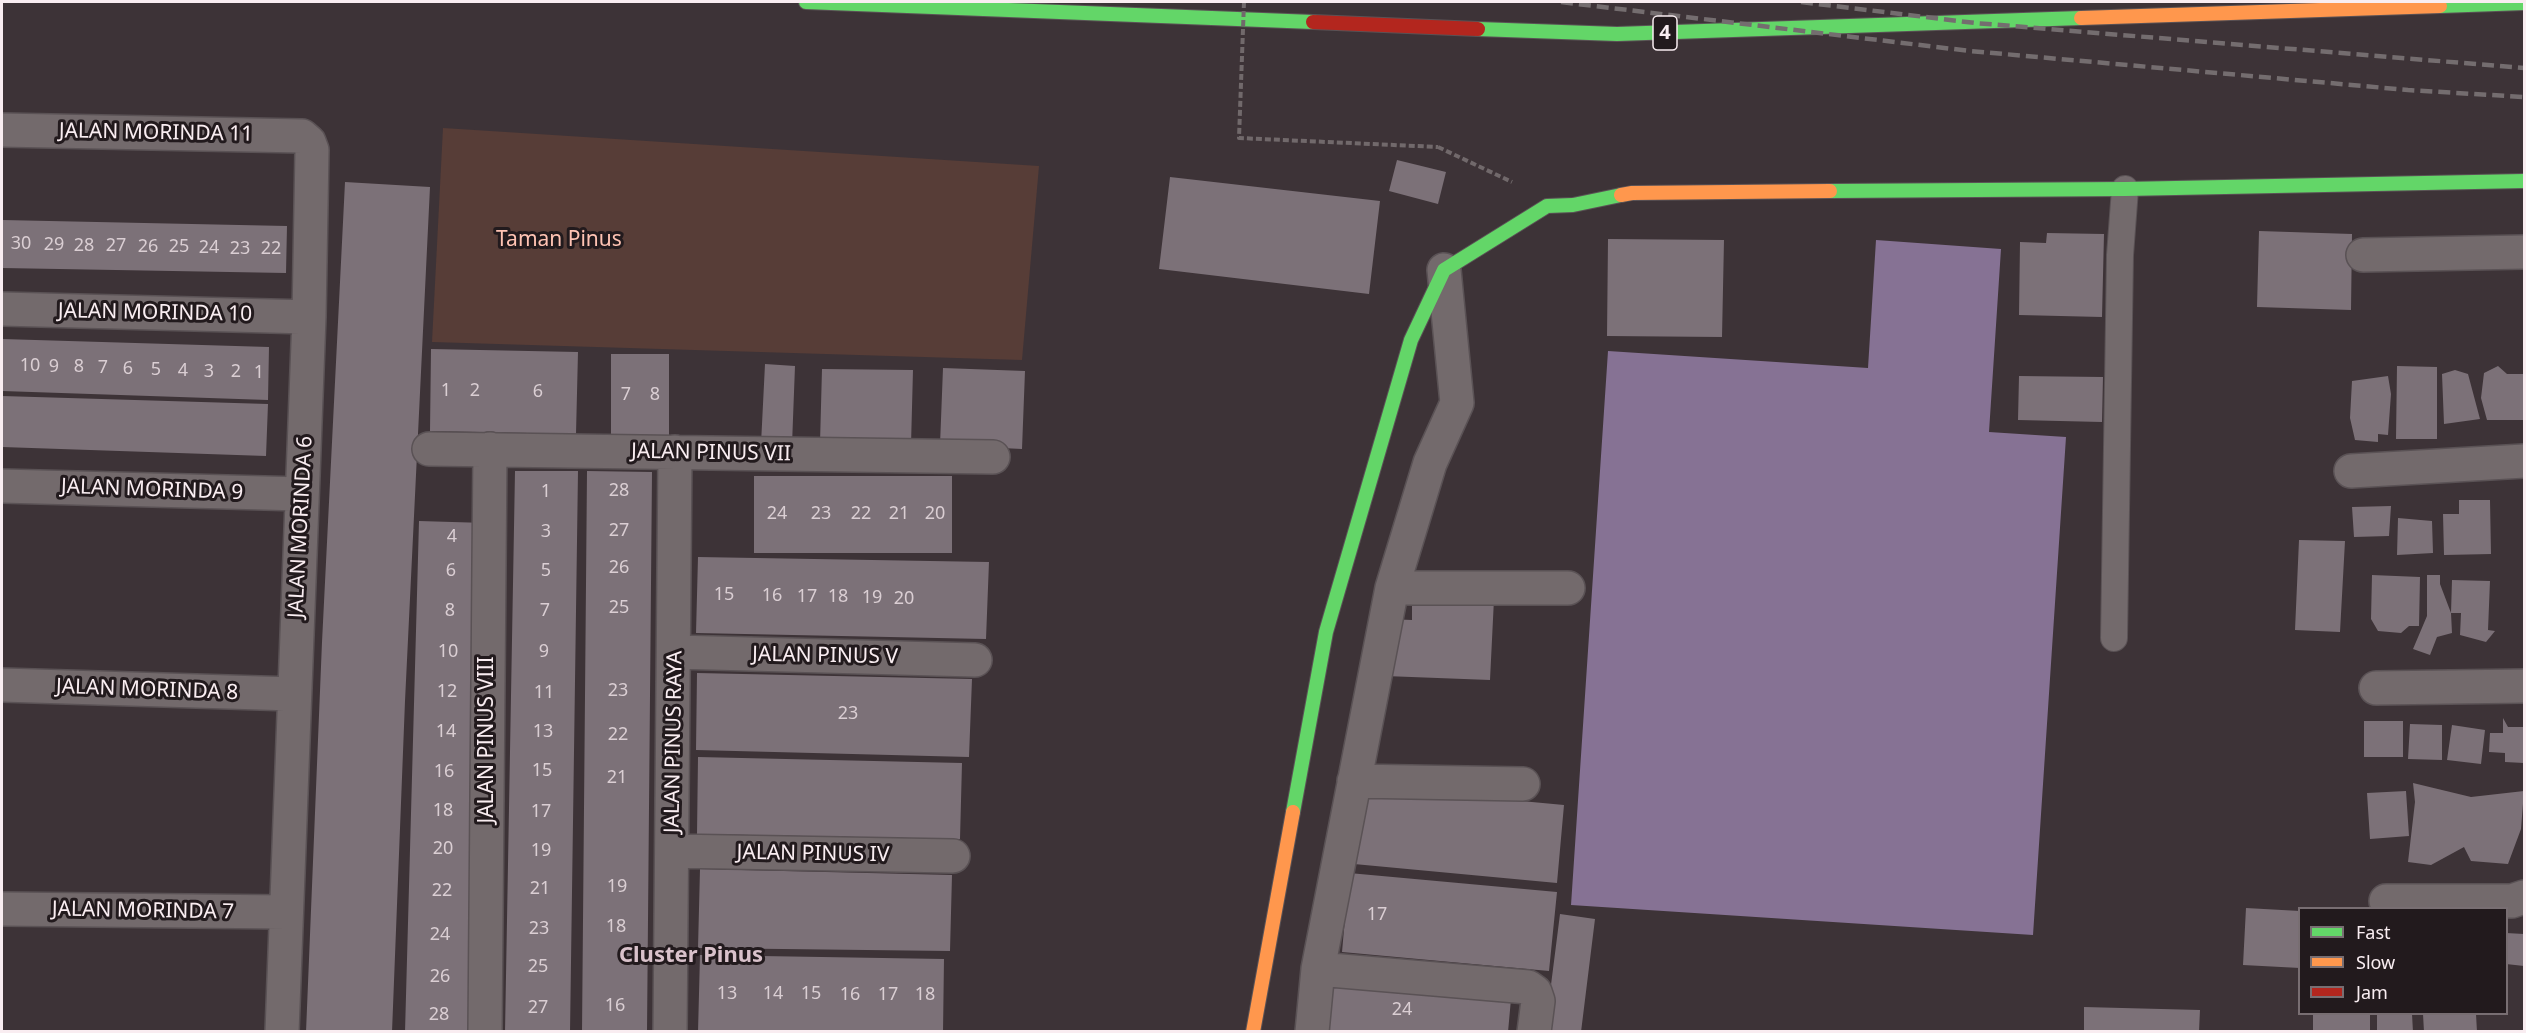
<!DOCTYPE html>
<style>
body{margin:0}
#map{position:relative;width:2526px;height:1033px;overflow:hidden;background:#3d3337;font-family:"Noto Sans",sans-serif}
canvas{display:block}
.frame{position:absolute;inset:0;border:3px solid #f9edf1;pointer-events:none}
.legend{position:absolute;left:2298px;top:907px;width:210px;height:108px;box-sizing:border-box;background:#221a1d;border:2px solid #786e72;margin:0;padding:8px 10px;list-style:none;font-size:18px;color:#f9edf1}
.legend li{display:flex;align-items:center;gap:12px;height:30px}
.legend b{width:30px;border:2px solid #786e72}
</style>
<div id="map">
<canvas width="2526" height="1033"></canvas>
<div class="frame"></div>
<ul class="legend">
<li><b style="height:8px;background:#63d668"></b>Fast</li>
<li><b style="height:8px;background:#ff974d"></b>Slow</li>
<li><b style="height:8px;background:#b3261e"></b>Jam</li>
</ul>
</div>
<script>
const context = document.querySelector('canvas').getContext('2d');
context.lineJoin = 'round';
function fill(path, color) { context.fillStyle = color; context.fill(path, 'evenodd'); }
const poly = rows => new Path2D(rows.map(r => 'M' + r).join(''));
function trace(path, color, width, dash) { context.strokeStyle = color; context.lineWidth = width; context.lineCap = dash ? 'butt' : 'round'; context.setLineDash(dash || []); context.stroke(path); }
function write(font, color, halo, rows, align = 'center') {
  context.font = font + ' "Noto Sans",sans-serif'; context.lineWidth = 6; context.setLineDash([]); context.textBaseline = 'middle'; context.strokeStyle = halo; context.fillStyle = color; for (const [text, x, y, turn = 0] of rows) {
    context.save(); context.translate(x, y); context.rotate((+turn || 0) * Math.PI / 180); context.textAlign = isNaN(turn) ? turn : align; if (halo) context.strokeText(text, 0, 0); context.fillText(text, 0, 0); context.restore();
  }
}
fill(poly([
 [443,128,1039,166,1022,360,432,342]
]), '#573d37');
fill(poly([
 [1876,240,2001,249,1989,432,2066,437,2033,935,1571,905,1608,351,1868,368]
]), '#867294');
fill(poly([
 [1397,160,1446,172,1438,204,1389,191],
 [1170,177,1380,201,1369,294,1159,269],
 [345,182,430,187,405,701,392,1032,306,1032,322,642],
 [2,220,287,226,286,273,2,268],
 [2259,231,2352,234,2351,310,2257,307],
 [2047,233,2104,234,2102,317,2019,315,2020,242,2046,243],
 [1608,239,1724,240,1722,337,1607,336],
 [2,339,269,347,268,400,2,391],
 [431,349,578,352,576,434,430,431],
 [611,354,669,354,669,436,611,436],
 [765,364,795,366,792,445,761,444],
 [2397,366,2437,367,2437,439,2396,439],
 [2498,366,2507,374,2524,374,2524,420,2487,420,2481,398,2484,373],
 [943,368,1025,371,1022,449,940,445],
 [822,369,913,370,911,445,820,443],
 [2455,370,2468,374,2480,419,2444,424,2442,374],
 [2019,376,2103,377,2102,422,2018,420],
 [2388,376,2391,394,2388,435,2378,434,2378,442,2355,440,2350,418,2352,381],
 [2,396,268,404,266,456,2,447],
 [515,471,578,471,570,1032,505,1032],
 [587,471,652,472,647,1032,582,1032],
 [754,476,952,476,952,553,754,553],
 [2459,500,2490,500,2491,554,2444,555,2443,514,2459,514],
 [2391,506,2389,536,2354,537,2352,507],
 [2398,518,2432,521,2433,553,2397,555],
 [419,521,486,523,472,1032,405,1032],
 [2299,540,2345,541,2340,632,2295,630],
 [698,557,989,562,986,639,696,633],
 [2372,575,2420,577,2419,626,2409,626,2401,633,2378,631,2371,619],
 [2427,575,2440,575,2440,584,2451,613,2452,633,2437,637,2430,655,2413,649,2427,616],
 [2452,580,2490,581,2488,630,2495,631,2486,642,2460,635,2461,613,2451,613],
 [1412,596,1494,599,1490,680,1385,676,1388,619,1412,620],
 [697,673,972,679,969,757,696,750],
 [2503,718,2508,727,2524,727,2524,763,2505,762,2505,753,2489,752,2490,733,2503,733],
 [2364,721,2403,721,2403,757,2364,757],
 [2410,724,2442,725,2442,760,2408,759],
 [2452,725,2485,730,2481,764,2447,760],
 [698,757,962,763,960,839,697,834],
 [2413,783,2471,797,2524,791,2521,829,2508,864,2471,861,2464,847,2431,865,2408,862,2415,802],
 [1361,786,1564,805,1557,883,1354,864],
 [2406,791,2409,836,2370,839,2367,793],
 [700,869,952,875,950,951,698,948],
 [1349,873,1557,892,1549,971,1342,952],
 [2246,908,2300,911,2300,968,2243,965],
 [1560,914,1595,919,1581,1032,1545,1032],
 [2506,933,2524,934,2524,966,2506,964],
 [700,955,944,959,943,1032,698,1032],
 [1325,980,1511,999,1508,1032,1320,1032],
 [2084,1007,2200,1010,2199,1032,2084,1032],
 [2313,1014,2370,1014,2370,1032,2313,1032],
 [2377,1014,2412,1014,2413,1032,2377,1032],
 [2423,1014,2476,1014,2477,1032,2424,1032]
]), '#7c7178');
const lane = poly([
 [2114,638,2120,255,2125,189]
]);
const street = poly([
 [2,130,302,136,309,142,312,150,309,317,282,1032],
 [2363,255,2524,252],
 [2,309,309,317],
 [429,449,993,457],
 [2351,471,2524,461],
 [2,486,302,494],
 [1392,588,1568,588],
 [675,652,975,660],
 [2,685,293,694],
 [2376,688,2524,686],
 [1354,781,1523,784],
 [672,851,953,856],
 [2386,901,2512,901,2524,897],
 [2,909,285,912],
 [1318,969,1528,987,1535,992,1538,1001,1534,1032],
 [485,1032,490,449],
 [670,1032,675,452],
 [1312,1032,1318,969,1392,588,1430,463,1457,403,1444,270]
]);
const fast = poly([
 [806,2,1313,22],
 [2440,6,2524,3],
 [1478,29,1617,34,2081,18],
 [1830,191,2125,189,2524,181],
 [1293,812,1326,632,1411,340,1444,270,1547,206,1573,205,1621,195]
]);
const slow = poly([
 [2081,18,2440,6],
 [1621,195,1632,193,1830,191],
 [1253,1032,1293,812]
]);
const jam = poly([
 [1313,22,1478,29]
]);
trace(lane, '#5a5255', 28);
trace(street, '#5a5255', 36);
trace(fast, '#5a5255', 16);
trace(slow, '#5a5255', 16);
trace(jam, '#5a5255', 16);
trace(poly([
 [1438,147,1512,182]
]), '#71696b', 4, [6, 3]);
trace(lane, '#736a6c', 26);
trace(street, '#736a6c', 33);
trace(fast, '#63d668', 14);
trace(slow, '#ff974d', 14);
trace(jam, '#b3261e', 14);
trace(poly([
 [1561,2,1970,51,2408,90,2524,97],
 [1801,2,1975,23,2524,68]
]), '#746d6f', 4.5, [12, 6]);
trace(poly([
 [1244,2,1239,138,1438,147]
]), '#71696b', 4, [6, 3]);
write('18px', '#daced3', null, [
 ["30",21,244],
 ["29",54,245],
 ["28",84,246],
 ["27",116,246],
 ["26",148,247],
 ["25",179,247],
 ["24",209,248],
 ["23",240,249],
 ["22",271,249],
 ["10",30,366],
 ["9",54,367],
 ["8",79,367],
 ["7",103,368],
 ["6",128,369],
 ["5",156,370],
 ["4",183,371],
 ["3",209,372],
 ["2",236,372],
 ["1",259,373],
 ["1",446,391],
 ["2",475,391],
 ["6",538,392],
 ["7",626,395],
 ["8",655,395],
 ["28",619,491],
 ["1",546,492],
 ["24",777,514],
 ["23",821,514],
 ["22",861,514],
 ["21",899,514],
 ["20",935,514],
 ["27",619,531],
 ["3",546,532],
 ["4",452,537],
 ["26",619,568],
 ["6",451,571],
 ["5",546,571],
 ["15",724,595],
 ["16",772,596],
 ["17",807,597],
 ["18",838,597],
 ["19",872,598],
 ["20",904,599],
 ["25",619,608],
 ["8",450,611],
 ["7",545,611],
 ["10",448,652],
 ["9",544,652],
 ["23",618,691],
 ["12",447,692],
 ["11",544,693],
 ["23",848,714],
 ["14",446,732],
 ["13",543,732],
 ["22",618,735],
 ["15",542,771],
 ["16",444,772],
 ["21",617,778],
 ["18",443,811],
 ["17",541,812],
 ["20",443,849],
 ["19",541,851],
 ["19",617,887],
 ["21",540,889],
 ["22",442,891],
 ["17",1377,915],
 ["18",616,927],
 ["23",539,929],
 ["24",440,935],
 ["25",538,967],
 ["26",440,977],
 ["13",727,994],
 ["14",773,994],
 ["15",811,994],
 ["16",850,995],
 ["17",888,995],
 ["18",925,995],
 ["16",615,1006],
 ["27",538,1008],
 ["24",1402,1010],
 ["28",439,1015]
]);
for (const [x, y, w] of [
 [1665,33,24]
]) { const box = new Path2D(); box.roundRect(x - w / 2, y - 17, w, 34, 4.5); context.fillStyle = '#221a1d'; context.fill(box); trace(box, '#f9edf1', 1.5); }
write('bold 20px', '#f9edf1', null, [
 ["4",1665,33]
]);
write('21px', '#f9edf1', '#221a1d', [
 ["JALAN MORINDA 11",156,133,1],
 ["JALAN MORINDA 10",155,313,1],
 ["JALAN PINUS VII",711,453,1],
 ["JALAN MORINDA 9",152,490,2],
 ["JALAN MORINDA 6",301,527,-87],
 ["JALAN PINUS V",825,656,1],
 ["JALAN MORINDA 8",147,690,2],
 ["JALAN PINUS VIII",487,740,-90],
 ["JALAN PINUS RAYA",674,742,-89],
 ["JALAN PINUS IV",813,854,1],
 ["JALAN MORINDA 7",143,911,1]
]);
write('21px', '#ffc3b3', '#221a1d', [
 ["Taman Pinus",559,240]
]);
write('bold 22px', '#d9c2cb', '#221a1d', [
 ["Cluster Pinus",691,956]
]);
</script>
